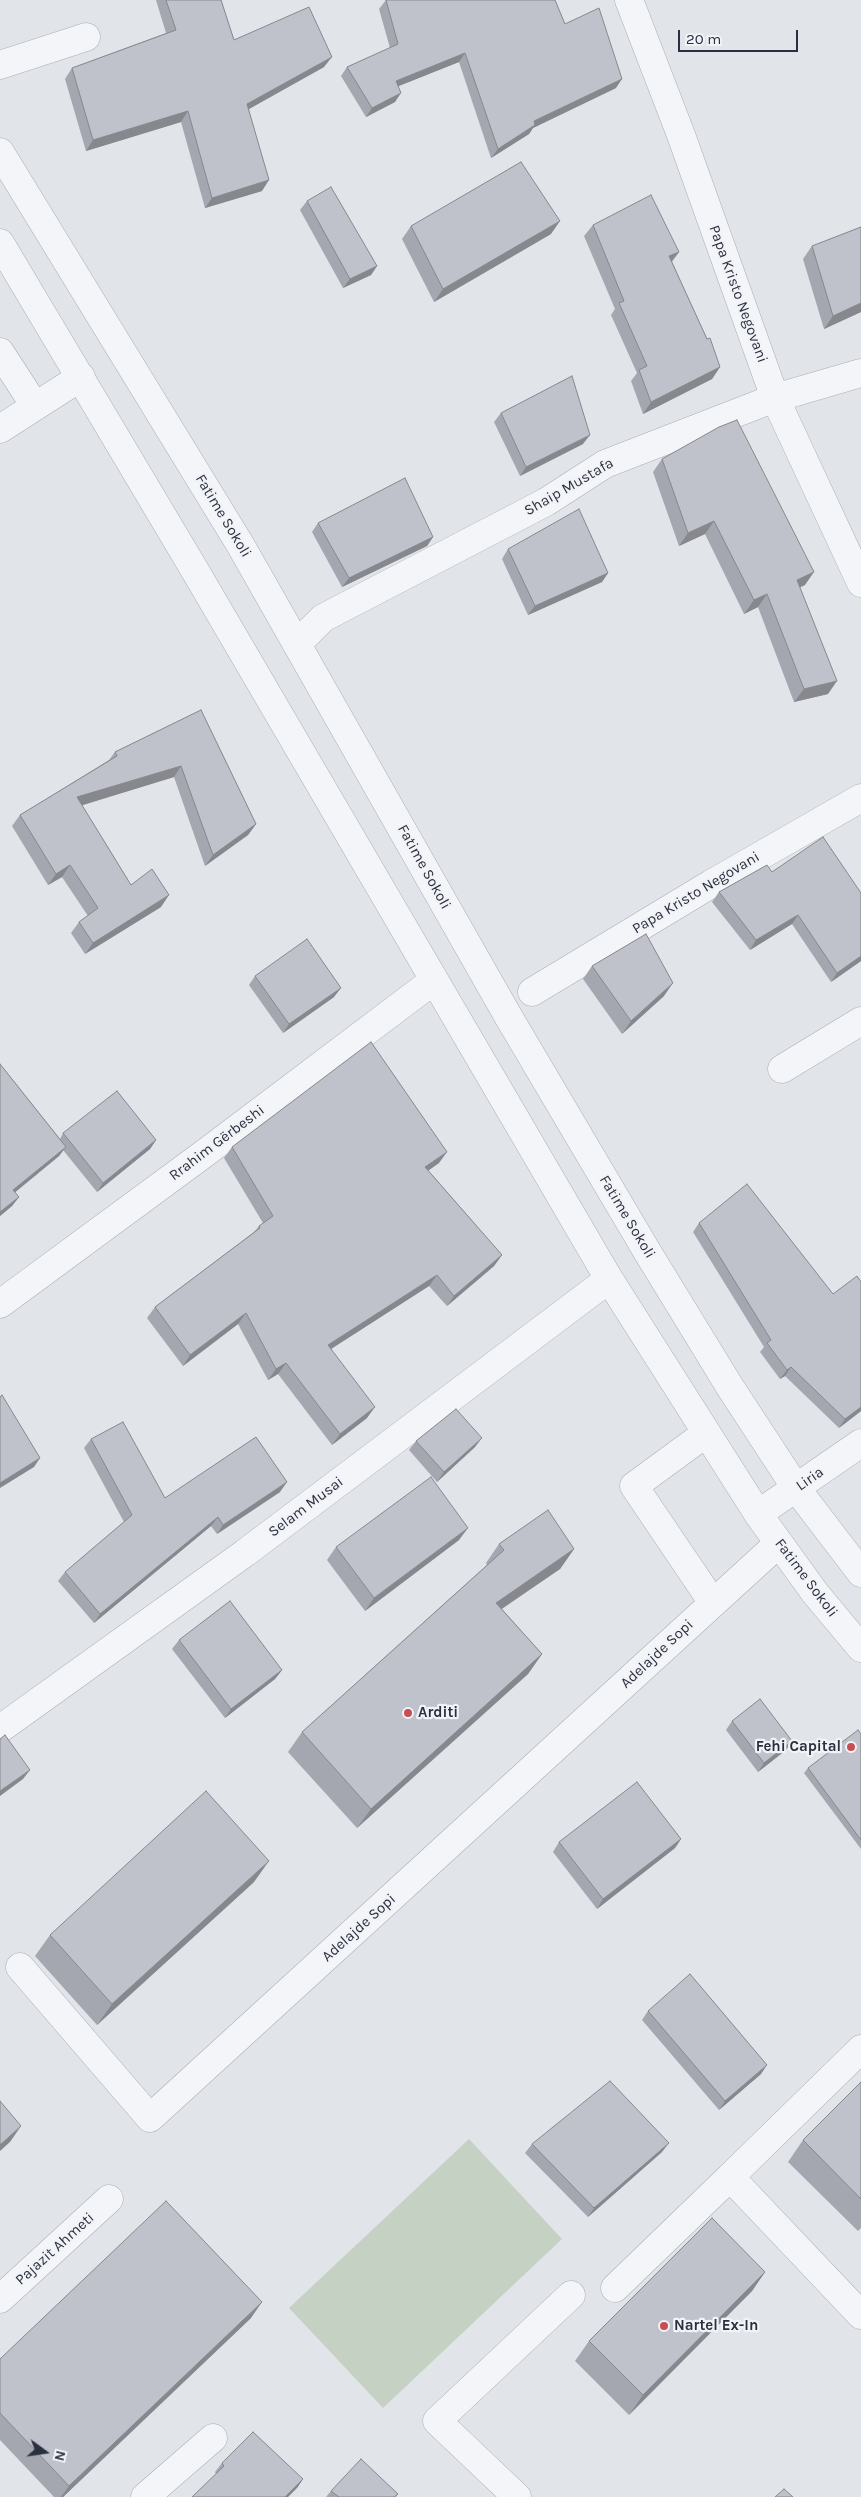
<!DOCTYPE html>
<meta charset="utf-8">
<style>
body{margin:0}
#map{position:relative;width:861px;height:2497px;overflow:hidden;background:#e1e4e9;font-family:Karla,sans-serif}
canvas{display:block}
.north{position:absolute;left:20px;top:2427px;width:50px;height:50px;-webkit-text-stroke:4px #f1f3f7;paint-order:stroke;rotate:104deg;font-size:14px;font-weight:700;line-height:20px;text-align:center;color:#2b3040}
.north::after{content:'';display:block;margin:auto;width:18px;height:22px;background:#2b3040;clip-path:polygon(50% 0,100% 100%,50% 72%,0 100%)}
.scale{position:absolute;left:678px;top:30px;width:120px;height:22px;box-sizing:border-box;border:2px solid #2b3040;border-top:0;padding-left:6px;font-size:15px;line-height:18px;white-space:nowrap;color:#2b3040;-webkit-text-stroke:4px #f1f3f7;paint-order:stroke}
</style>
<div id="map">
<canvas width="861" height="2497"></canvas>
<div class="north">N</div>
<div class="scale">20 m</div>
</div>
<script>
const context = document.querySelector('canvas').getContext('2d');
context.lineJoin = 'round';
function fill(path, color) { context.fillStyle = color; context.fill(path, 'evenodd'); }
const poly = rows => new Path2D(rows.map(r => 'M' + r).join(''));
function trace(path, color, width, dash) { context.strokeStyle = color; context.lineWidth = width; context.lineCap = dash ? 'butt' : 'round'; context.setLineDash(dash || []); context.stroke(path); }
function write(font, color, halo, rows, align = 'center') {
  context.font = font + ' Karla,sans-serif'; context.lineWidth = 4.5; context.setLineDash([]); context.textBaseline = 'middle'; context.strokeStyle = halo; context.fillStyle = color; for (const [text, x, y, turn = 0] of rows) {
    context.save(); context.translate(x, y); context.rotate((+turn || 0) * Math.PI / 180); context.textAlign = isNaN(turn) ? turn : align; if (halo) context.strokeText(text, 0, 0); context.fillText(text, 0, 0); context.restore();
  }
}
fill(poly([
 [469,2139,562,2239,383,2408,289,2308]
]), '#c5d2c3');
const minor = poly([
 [629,0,681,135,775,398,861,583],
 [0,65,86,37],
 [0,152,241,546,508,1016,648,1253,730,1387,796,1488,861,1573],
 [0,243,197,574,609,1279,758,1514,815,1593,861,1648],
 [0,352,35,406],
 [0,429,81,377],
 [298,643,323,618,546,502,605,464,775,398,861,373],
 [532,992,711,884,861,798],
 [782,1069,861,1021],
 [0,1304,201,1156,433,981],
 [705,1434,634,1486,713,1603],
 [758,1514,861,1443],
 [0,1729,245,1553,609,1279],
 [20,1967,150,2118,779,1543],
 [861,2049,730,2177,861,2315],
 [615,2288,730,2177],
 [0,2299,109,2199],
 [145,2497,213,2438],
 [517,2497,437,2421,571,2295]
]);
trace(minor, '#aaaeb6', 29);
trace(minor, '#f4f5f8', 28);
fill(poly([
 [156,0,221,0,234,40,324,67,249,109,262,191,205,208,181,122,86,151,65,79,72,68,166,33],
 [386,0,565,24,616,88,533,128,529,134,491,158,459,62,398,86,395,102,366,117,341,76,347,67,390,48,379,9],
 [307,201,377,266,371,275,343,288,300,210],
 [593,225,679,252,672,262,720,367,712,379,643,414,631,381,637,373,611,315,615,309,584,236],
 [411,226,551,234,434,302,402,239],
 [861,227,861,312,824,329,803,259,812,246],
 [501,413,583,444,520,476,494,422],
 [662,459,805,585,800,587,828,694,794,702,758,607,744,614,705,534,679,546,653,472],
 [318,523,433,537,427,546,342,587,312,532],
 [508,549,608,573,602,582,528,615,502,559],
 [201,710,256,824,248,835,205,866,174,777,82,805,131,885,161,907,85,954,71,933,79,922,88,916,62,877,48,885,12,826,20,815,109,760,115,752],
 [772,872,861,961,831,982,792,924,750,950,712,902,719,892],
 [592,966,664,996,622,1034,583,979],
 [255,976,334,997,283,1033,249,985],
 [0,1064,60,1139,63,1133,156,1140,150,1149,97,1192,63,1150,59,1156,15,1192,19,1197,12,1206,0,1216],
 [232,1147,439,1163,428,1170,502,1255,494,1266,447,1306,429,1286,331,1349,367,1418,332,1445,278,1374,268,1380,238,1324,183,1366,147,1318,155,1307,254,1232,259,1226,263,1223,224,1158],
 [699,1223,833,1294,861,1282,861,1411,839,1428,785,1376,780,1379,760,1352,764,1347,693,1232],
 [91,1439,165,1498,280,1492,217,1534,211,1526,94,1623,58,1581,65,1572,124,1522,84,1448],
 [416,1441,475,1447,437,1482,409,1450],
 [459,1540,365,1611,327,1560,336,1547],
 [499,1544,574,1549,560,1569,502,1609,542,1654,528,1674,357,1828,288,1752,302,1732,487,1565,486,1563],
 [179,1640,282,1670,275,1679,225,1718,172,1649],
 [732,1721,786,1750,758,1772,726,1730],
 [861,1734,861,1849,804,1773,808,1768],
 [681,1839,675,1848,597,1909,553,1852,559,1842],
 [254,1882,97,2025,35,1956,50,1935],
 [648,2011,761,2074,719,2110,642,2020],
 [861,2082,861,2228,858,2231,788,2162,803,2140],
 [532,2144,662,2152,588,2217,525,2153],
 [765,2272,752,2291,629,2415,575,2361,589,2341],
 [251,2318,63,2497,54,2497,0,2440,0,2359],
 [222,2463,303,2479,297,2488,216,2474,215,2472],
 [331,2491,398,2494,396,2497,326,2497]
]), '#a4a7af');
fill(poly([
 [465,53,459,62,389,90,396,81],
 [332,57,324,67,240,114,247,104],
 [622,79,616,88,533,128,529,134,491,158,498,149,534,121],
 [401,93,395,102,366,117,372,108],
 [188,111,181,122,86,151,93,140],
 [269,180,262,191,205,208,212,198],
 [560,221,551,234,434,302,443,289],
 [679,252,670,263,669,256],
 [377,266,371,275,343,288,350,279],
 [861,303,861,312,824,329,833,316],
 [720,367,712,379,643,414,651,402],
 [590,435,583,444,520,476,526,467],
 [714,521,705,534,679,546,688,533],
 [433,537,427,546,342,587,349,578],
 [814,572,805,585,788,593,797,580],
 [608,573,602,582,528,615,535,606],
 [767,594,758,607,744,614,754,600],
 [837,681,828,694,794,702,804,689],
 [181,766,174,777,70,809,77,797],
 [256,824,248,835,205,866,213,855],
 [70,865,62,877,48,885,56,874],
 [169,895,161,907,85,954,93,943],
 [798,915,792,924,750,950,756,940],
 [861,956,861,961,831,982,837,973],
 [673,983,664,996,622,1034,631,1021],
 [341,988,334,997,283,1033,289,1024],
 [156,1140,150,1149,97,1192,103,1183],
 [66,1147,59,1156,7,1199,13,1190],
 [447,1152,439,1163,418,1178,425,1167],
 [19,1197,12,1206,0,1216,0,1212],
 [502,1255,494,1266,447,1306,454,1296],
 [437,1275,429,1286,320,1356,328,1345],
 [246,1313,238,1324,183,1366,190,1355],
 [286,1363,278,1374,268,1380,276,1369],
 [791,1367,785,1376,780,1379,787,1370],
 [375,1407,367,1418,332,1445,340,1434],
 [861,1407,861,1411,839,1428,845,1419],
 [482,1438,475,1447,437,1482,444,1472],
 [40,1458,34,1467,0,1488,0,1483],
 [287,1482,280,1492,217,1534,223,1525],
 [218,1517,211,1526,94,1623,100,1614],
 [468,1528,459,1540,365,1611,374,1598],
 [574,1549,560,1569,482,1622,496,1603],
 [542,1654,528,1674,357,1828,371,1809],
 [282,1670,275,1679,225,1718,231,1709],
 [792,1741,786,1750,758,1772,764,1763],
 [30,1770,23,1779,0,1796,0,1791],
 [681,1839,675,1848,597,1909,603,1899],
 [269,1861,254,1882,97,2025,112,2004],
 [767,2065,761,2074,719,2110,725,2101],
 [21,2126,10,2142,0,2151,0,2145],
 [669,2143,662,2152,588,2217,594,2208],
 [765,2272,752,2291,629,2415,643,2395],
 [262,2302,251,2318,63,2497,61,2497,69,2486],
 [303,2479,297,2488,288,2497,285,2497]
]), '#86888e');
const building = poly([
 [166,0,221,0,234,40,309,7,332,57,247,104,269,180,212,198,188,111,93,140,72,68,176,30,166,0],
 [386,0,555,0,565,24,599,8,622,79,534,121,535,125,498,149,465,53,396,81,401,93,372,108,347,67,398,44,386,0],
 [521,162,560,221,443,289,411,226,521,162],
 [331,187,377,266,350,279,307,201,331,187],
 [651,195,679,252,669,256,707,339,710,338,720,367,651,402,639,370,647,366,619,303,624,301,593,225,651,195],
 [861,227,861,303,833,316,812,246,861,227],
 [572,376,590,435,526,467,501,413,572,376],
 [737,420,814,572,797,580,837,681,804,689,767,594,754,600,714,521,688,533,662,459,719,427,737,420],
 [405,478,433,537,349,578,318,523,405,478],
 [579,509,608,573,535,606,508,549,579,509],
 [201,710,256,824,213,855,181,766,77,797,131,885,152,869,169,895,93,943,79,922,98,908,70,865,56,874,20,815,117,756,115,752,201,710],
 [823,837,861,893,861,956,837,973,798,915,756,940,719,892,767,865,772,872,823,837],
 [646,934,673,983,631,1021,592,966,646,934],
 [307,939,341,988,289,1024,255,976,307,939],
 [371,1042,447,1152,425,1167,502,1255,454,1296,437,1275,328,1345,375,1407,340,1434,286,1363,276,1369,246,1313,190,1355,155,1307,260,1228,259,1226,273,1216,232,1147,371,1042],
 [0,1064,66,1147,13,1190,19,1197,0,1212,0,1064],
 [117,1091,156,1140,103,1183,63,1133,117,1091],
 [747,1184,833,1294,857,1276,861,1282,861,1407,845,1419,791,1367,787,1370,767,1343,771,1340,699,1223,747,1184],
 [2,1395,40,1458,0,1483,0,1397,2,1395],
 [456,1409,482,1438,444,1472,416,1441,456,1409],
 [123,1422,165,1498,256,1437,287,1482,223,1525,218,1517,100,1614,65,1572,132,1515,91,1439,123,1422],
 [431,1477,468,1528,374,1598,336,1547,431,1477],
 [548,1510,574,1549,496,1603,542,1654,371,1809,302,1732,504,1550,499,1544,548,1510],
 [230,1601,282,1670,231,1709,179,1640,230,1601],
 [760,1699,792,1741,764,1763,732,1721,760,1699],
 [858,1730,861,1734,861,1840,808,1768,858,1730],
 [5,1735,30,1770,0,1791,0,1739,5,1735],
 [637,1782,681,1839,603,1899,559,1842,637,1782],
 [206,1791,269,1861,112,2004,50,1935,206,1791],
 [690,1974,767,2065,725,2101,648,2011,690,1974],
 [610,2081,669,2143,594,2208,532,2144,610,2081],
 [861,2082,861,2199,803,2140,861,2082],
 [0,2101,21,2126,0,2145,0,2101],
 [166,2201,262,2302,69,2486,0,2413,0,2359,166,2201],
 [712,2218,765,2272,643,2395,589,2341,712,2218],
 [253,2432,303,2479,285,2497,192,2497,224,2466,222,2463,253,2432],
 [361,2459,398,2494,394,2497,339,2497,331,2491,361,2459],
 [784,2489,793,2497,775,2497,784,2489]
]);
fill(building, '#bfc2cb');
trace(building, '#86888e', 1);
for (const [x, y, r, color] of [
 [408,1713,5,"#c54f53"],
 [851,1747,5,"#c54f53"],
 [664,2326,5,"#c54f53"]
]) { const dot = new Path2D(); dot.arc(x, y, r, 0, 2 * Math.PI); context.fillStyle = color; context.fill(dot); trace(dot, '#f1f3f7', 2); }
write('15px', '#2b3040', '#f1f3f7', [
 ["Papa Kristo Negovani",738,294,70],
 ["Shaip Mustafa",569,487,-30],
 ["Fatime Sokoli",223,516,59],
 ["Fatime Sokoli",424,867,61],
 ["Papa Kristo Negovani",696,893,-31],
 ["Rrahim Gërbeshi",217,1143,-37],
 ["Fatime Sokoli",627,1217,59],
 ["Liria",810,1479,-35],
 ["Selam Musai",306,1507,-37],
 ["Fatime Sokoli",806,1578,53],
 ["Adelajde Sopi",657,1654,-43],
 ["Adelajde Sopi",359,1928,-42],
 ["Pajazit Ahmeti",55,2249,-42]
]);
write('bold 15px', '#2b3040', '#f1f3f7', [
 ["Arditi",418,1713],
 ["Fehi Capital",841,1747,"right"],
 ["Nartel Ex-In",674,2326]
], 'left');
</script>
